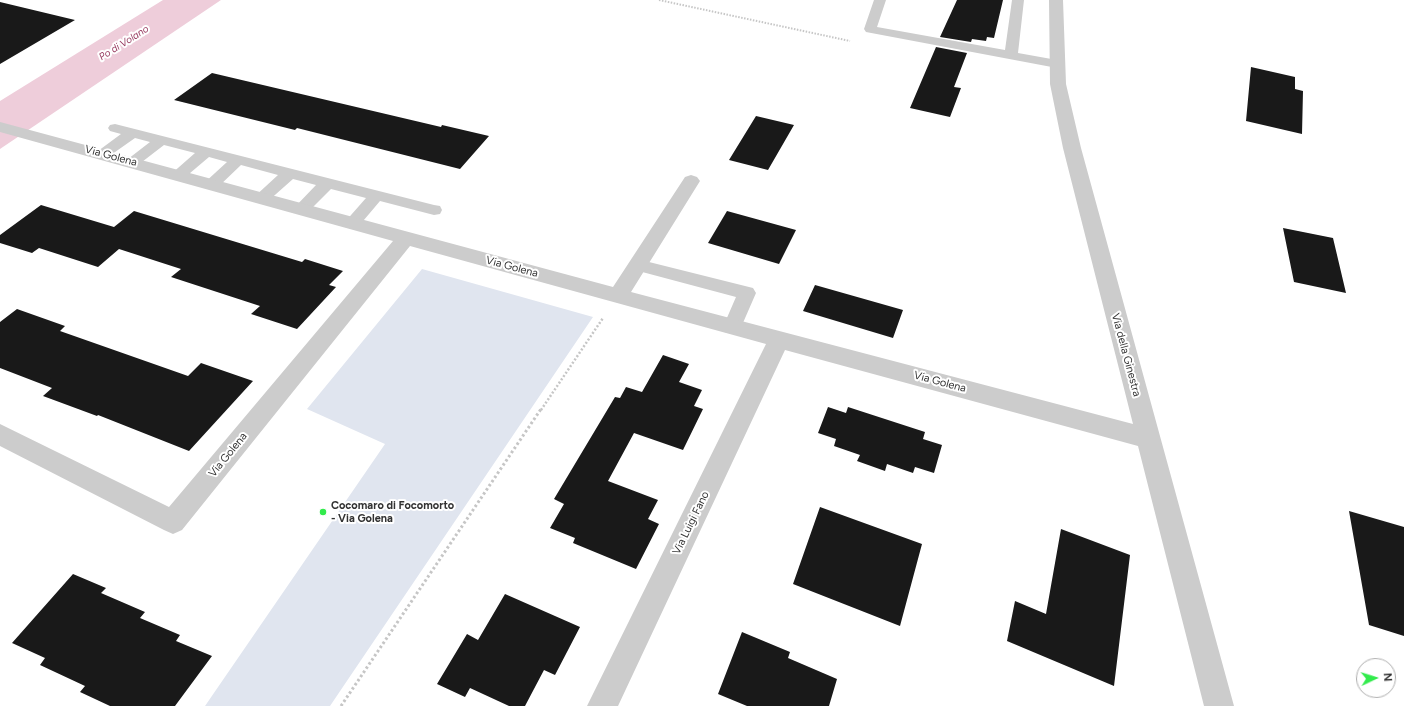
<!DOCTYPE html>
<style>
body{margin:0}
#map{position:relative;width:1404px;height:706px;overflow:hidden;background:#fff;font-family:Figtree,sans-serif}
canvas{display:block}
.north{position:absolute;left:1356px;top:658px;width:40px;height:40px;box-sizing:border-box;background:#fff;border:1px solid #adadad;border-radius:50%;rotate:86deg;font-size:11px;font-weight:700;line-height:16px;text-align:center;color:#323232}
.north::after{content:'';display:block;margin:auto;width:14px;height:18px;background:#32eb4c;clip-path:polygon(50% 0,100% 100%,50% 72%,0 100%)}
</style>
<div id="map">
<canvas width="1404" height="706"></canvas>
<div class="north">N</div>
</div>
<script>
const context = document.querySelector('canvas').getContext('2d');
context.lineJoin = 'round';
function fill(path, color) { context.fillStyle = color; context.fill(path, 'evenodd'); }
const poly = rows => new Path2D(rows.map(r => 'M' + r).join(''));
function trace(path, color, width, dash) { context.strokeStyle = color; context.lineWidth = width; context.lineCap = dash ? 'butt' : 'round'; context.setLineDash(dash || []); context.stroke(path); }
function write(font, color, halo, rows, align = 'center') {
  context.font = font + ' Figtree,sans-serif'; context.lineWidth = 4; context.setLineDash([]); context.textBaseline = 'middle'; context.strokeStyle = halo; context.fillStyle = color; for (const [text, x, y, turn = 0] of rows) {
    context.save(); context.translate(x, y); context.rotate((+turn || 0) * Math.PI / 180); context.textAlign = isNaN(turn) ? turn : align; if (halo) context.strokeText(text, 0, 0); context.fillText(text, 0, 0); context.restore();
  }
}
fill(poly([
 [422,269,593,317,330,706,205,706,385,444,307,409]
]), '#e0e5ef');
fill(poly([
 [163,0,221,0,0,149,0,101]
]), '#eecdda');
fill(poly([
 [957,0,1003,0,994,38,987,37,986,41,972,39,971,42,940,37],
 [0,2,75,20,0,64],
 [936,47,967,53,954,87,961,88,950,117,910,108],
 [1251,67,1295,77,1295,89,1303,91,1302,134,1246,121],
 [212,73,441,127,442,125,489,136,460,169,297,128,295,130,174,100],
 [756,116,794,125,768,170,729,160],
 [41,205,114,227,134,211,302,262,305,259,343,271,329,285,336,287,297,329,251,314,260,306,171,277,181,269,119,249,98,267,39,248,32,253,0,243,0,235],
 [727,211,796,230,779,264,708,243],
 [1283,228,1333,238,1346,293,1294,282],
 [815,285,903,310,893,338,803,311],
 [17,309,65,326,60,331,188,376,201,363,253,381,189,451,98,415,97,416,43,396,52,388,0,368,0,322],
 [663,355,689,364,679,382,702,390,694,406,703,409,683,450,634,433,608,481,658,500,648,519,659,524,636,569,573,543,575,538,550,528,564,504,554,499,615,397,620,398,626,387,642,392],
 [828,407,846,413,848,407,925,432,923,439,942,445,934,473,915,467,913,473,887,464,885,471,857,461,860,455,834,446,836,439,818,433],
 [820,507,922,544,900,626,793,584],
 [1349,511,1404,527,1404,636,1369,625],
 [1061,529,1130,555,1114,686,1007,641,1015,601,1046,614],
 [73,574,106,588,101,593,145,612,140,618,180,635,176,641,212,656,175,706,110,706,80,692,85,686,40,665,45,658,12,643],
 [505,594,580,627,555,675,544,670,525,706,509,706,470,688,465,697,437,684,467,634,478,640],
 [742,632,790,652,788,658,837,679,829,706,747,706,718,694]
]), '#191919');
trace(poly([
 [659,0,850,41]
]), '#c6c6c6', 2, [1.5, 1.5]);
trace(poly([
 [541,410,603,318]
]), '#c6c6c6', 2.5, [2, 2]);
trace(poly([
 [341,706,541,409]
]), '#c6c6c6', 3, [2.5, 2.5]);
fill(poly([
 [874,0,886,0,877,27,1005,50,1012,0,1024,0,1018,53,1057,60,1062,61,1064,64,1062,67,1057,68,866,32,864,29,874,0],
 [115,124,434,205,440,206,442,210,440,214,434,215,380,201,358,227,352,229,346,227,344,223,366,198,331,189,307,213,301,214,295,213,293,209,316,185,293,179,267,202,261,203,255,202,253,198,278,175,241,165,217,188,211,189,205,188,203,184,227,162,209,157,183,179,178,180,173,179,170,175,195,153,164,145,138,165,133,167,128,165,125,162,128,159,150,142,135,138,108,157,103,159,98,157,95,154,98,151,121,134,110,131,108,128,110,125,115,124],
 [637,259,753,288,756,293,739,332,732,334,725,332,723,327,736,297,631,269,628,265,631,261,637,259]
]), '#ccc');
fill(poly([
 [1049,0,1063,0,1066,84,1081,148,1234,706,1204,706,1138,446,785,350,618,706,587,706,766,344,410,246,182,530,173,534,164,530,0,446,0,424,169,507,393,241,0,132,0,122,613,287,685,177,691,175,697,177,700,181,631,292,1133,424,1063,148,1050,84,1049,0]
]), '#ccc');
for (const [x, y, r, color] of [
 [323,512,4,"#32eb4c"]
]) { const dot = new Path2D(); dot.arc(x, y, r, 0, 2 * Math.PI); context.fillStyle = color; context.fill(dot); trace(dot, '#fff', 1.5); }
write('italic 10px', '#983c61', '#fff', [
 ["Po di Volano",124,43,-32]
]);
write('11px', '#323232', '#fff', [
 ["Via Golena",111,156,15],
 ["Via Golena",512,267,15],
 ["Via della Ginestra",1126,355,75],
 ["Via Golena",940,382,15],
 ["Via Golena",228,455,-51],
 ["Via Luigi Fano",691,523,-64]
]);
write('bold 11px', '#323232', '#fff', [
 ["Cocomaro di Focomorto",331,506],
 ["- Via Golena",331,519]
], 'left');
</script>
